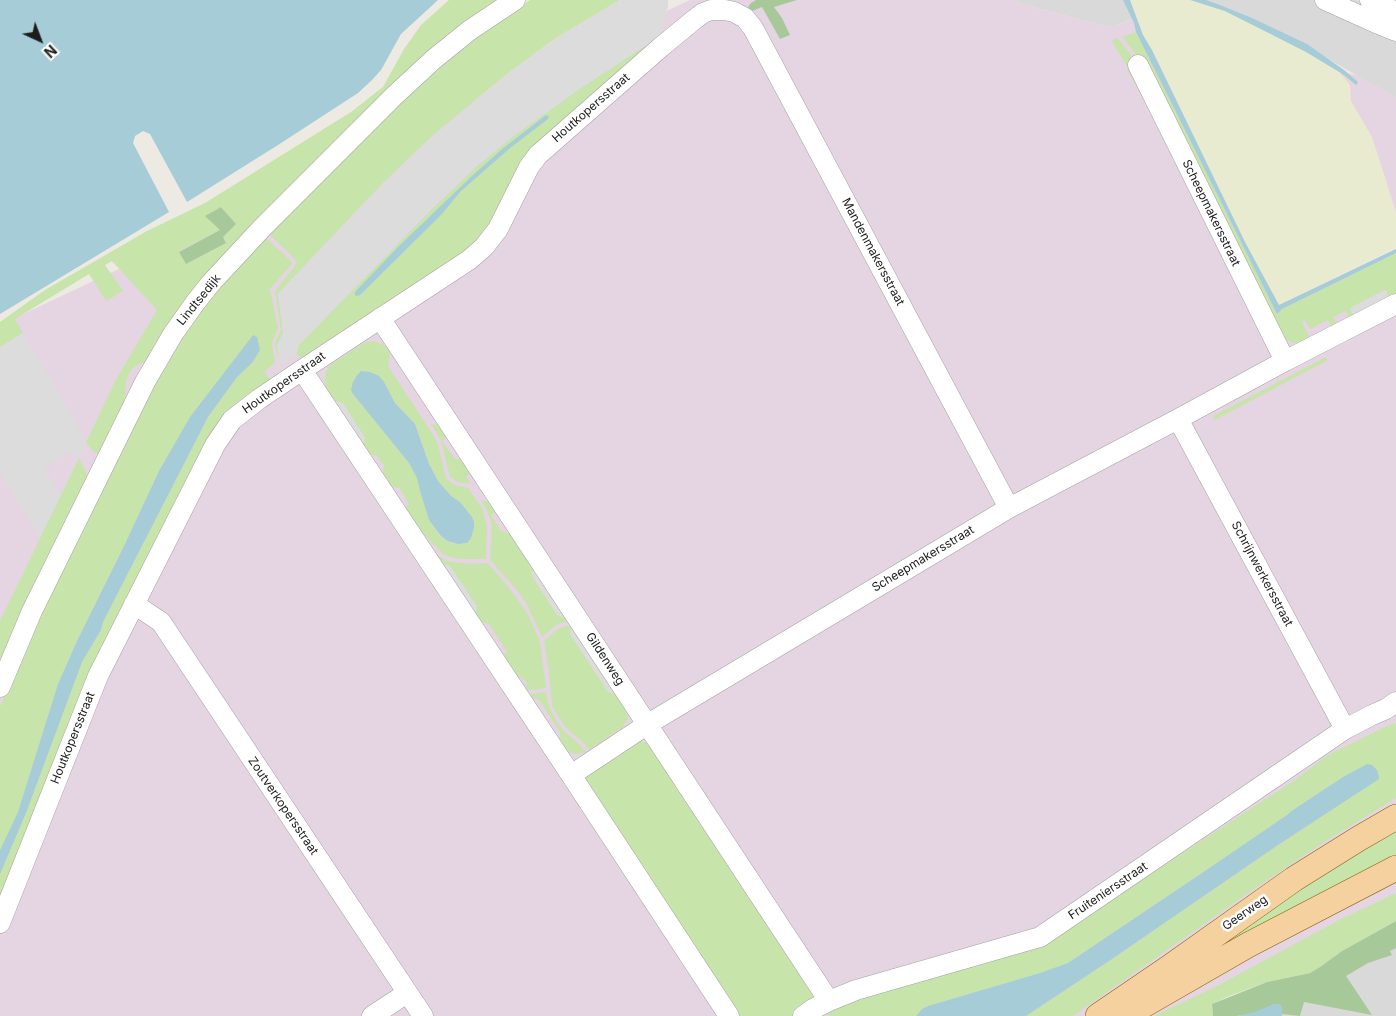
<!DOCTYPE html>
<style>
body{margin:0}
#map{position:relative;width:1396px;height:1016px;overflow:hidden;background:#ede9e3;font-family:Inter,sans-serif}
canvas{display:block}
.north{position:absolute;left:15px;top:15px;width:50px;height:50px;-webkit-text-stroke:4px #fff;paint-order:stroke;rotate:137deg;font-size:14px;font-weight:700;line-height:20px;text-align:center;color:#1c1c1c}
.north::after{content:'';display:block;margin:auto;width:18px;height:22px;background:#1c1c1c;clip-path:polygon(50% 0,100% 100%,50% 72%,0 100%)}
</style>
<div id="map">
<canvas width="1396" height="1016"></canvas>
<div class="north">N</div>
</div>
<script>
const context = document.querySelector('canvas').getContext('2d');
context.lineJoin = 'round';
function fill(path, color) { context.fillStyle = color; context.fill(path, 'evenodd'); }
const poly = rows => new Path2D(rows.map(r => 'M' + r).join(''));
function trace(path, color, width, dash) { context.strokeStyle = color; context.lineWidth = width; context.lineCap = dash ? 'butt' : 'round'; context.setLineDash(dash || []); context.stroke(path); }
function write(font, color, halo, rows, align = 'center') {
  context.font = font + ' Inter,sans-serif'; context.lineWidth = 5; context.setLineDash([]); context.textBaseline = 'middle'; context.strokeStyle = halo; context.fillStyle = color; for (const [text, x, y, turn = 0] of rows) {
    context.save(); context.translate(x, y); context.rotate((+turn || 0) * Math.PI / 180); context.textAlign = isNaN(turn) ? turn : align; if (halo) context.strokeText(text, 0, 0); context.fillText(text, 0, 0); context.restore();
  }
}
fill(poly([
 [1015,0,1124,0,1133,18,1112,28,1022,4],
 [1194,0,1357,0,1396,28,1396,98,1311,49],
 [1396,923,1396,1016,1237,1016]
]), '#dad9d9');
fill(poly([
 [690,0,1015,0,1022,4,1112,28,1133,18,1274,308,1396,249,1396,895,1186,1016,0,1016,0,325],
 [1340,72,1357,75,1396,98,1396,219,1346,94]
]), '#e5d5e2');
fill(poly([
 [1130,0,1190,0,1225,11,1306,52,1343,76,1350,85,1351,101,1372,137,1396,212,1396,247,1279,305,1276,302,1245,242,1152,50,1143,35]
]), '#e8ebcf');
fill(poly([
 [449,0,502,0,446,44,146,362,137,365,133,368,129,373,126,381,125,391,127,404,101,454,94,452,86,443,114,383,157,310,112,261,105,265,123,291,106,301,89,274,15,319,23,333,0,347,0,322,45,290,147,231,205,203,351,112,383,87,404,49,421,25],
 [221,207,236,224,223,237,226,243,186,264,179,251,220,230,206,216],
 [530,0,620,0,553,40,506,75,432,136,382,184,278,294,283,333,277,345,279,356,278,357,275,343,281,330,275,291,295,266,297,262,288,252,267,232,303,194,463,45],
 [1136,32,1277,314,1282,309,1396,253,1396,295,1389,298,1385,290,1350,308,1354,316,1350,319,1345,311,1333,317,1337,325,1332,328,1328,320,1310,329,1305,320,1302,322,1311,340,1301,343,1293,343,1283,338,1139,59,1126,41,1122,37],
 [1116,38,1120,41,1135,60,1143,92,1140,93,1127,70,1128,68,1116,48,1112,40],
 [648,44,650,45,548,134,498,215,472,248,306,358,300,357,297,354,298,346,431,210,477,166,515,135,581,88],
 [264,236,292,262,292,264,270,289,278,328,272,343,275,363,264,372,272,382,237,405,0,901,0,874,26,813,82,662,101,630,103,622,208,417,237,377,252,363,253,335,190,417,159,471,125,544,77,641,58,684,18,812,0,850,0,707,36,619,151,384,205,302],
 [374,341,384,345,390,352,388,366,437,441,446,478,454,485,468,488,482,508,487,526,486,559,460,559,450,557,443,554,425,536,414,520,402,510,409,504,399,488,385,485,379,471,383,472,384,466,377,456,364,453,358,444,365,438,343,403,335,401,327,390,325,385,325,375,329,366,362,344,367,342],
 [361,371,365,371,384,382,395,403,415,424,429,464,438,481,451,496,460,502,472,517,474,528,471,538,467,543,463,544,452,543,440,536,429,520,420,491,417,478,409,463,353,394,358,374],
 [1326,357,1328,360,1215,420,1213,416],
 [431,424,443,426,449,435,442,441,454,458,466,461,473,470,466,477,471,484,457,482,450,477,441,440],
 [79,458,88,477,0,676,0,621],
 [481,500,495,503,499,510,491,515,495,521,501,531,516,535,539,569,532,576,557,615,571,619,573,621,564,622,555,626,542,637,526,603,516,589,491,561,490,554,492,535,491,521,485,507],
 [418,534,437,554,447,561,470,564,488,563,491,567,506,584,528,614,540,642,546,688,522,691,521,686,526,687,527,682,507,668,500,659,507,652,489,624,475,621,470,610,476,611,477,606,473,601,450,566,438,563],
 [576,625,577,627,571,629,570,634,608,692,616,694,627,712,628,718,623,727,589,750,585,744,565,727,552,706,549,672,544,641,559,628,567,626],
 [546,692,548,704,557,722,564,731,580,745,586,752,585,753,574,754,566,750,558,738,560,737,560,732,539,700,526,697,525,695],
 [1396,723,1396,798,1329,839,1257,887,1073,1016,1026,1016,1112,959,1278,845,1378,779,1379,777,1367,764,1343,777,1293,810,1287,815,1199,875,1068,963,1040,973,928,1006,922,1009,916,1016,830,1016,827,1014,848,1003,871,995,1043,947,1164,865,1292,782,1328,755,1387,726],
 [633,741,640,741,649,743,822,997,791,1016,739,1016,587,792,586,777],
 [1396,822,1396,863,1120,1007],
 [1396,893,1396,921,1342,951,1320,967,1310,973,1267,982,1229,996,1212,1004,1213,1016,1154,1016,1219,985,1339,920]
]), '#c7e4ab');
fill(poly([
 [756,0,797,0,774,7,782,18,790,35,780,39,762,7,752,11,748,7,751,3],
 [221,207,236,224,223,237,226,243,186,264,179,252,220,230,205,216],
 [1396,921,1396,948,1390,951,1392,955,1368,963,1346,976,1372,1015,1304,1002,1300,1016,1282,1014,1282,1008,1237,1016,1213,1016,1212,1004,1267,982,1310,973,1320,967,1342,951]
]), '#a7c99a');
fill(poly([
 [620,0,668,0,668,6,659,36,650,45,645,46,581,88,515,135,477,166,431,210,298,346,297,354,277,369,280,362,277,345,283,333,278,294,282,289,382,184,432,136,506,75,553,40],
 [1385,290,1389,298,1354,316,1350,308],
 [23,333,76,422,86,443,79,458,72,453,64,455,44,468,61,494,40,538,0,472,0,347],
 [329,400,343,403,365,438,364,443,359,442],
 [438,563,450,566,477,606,476,611,470,610],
 [532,571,537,571,571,619,557,615,532,576],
 [572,628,576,630,622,695,608,692,570,634]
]), '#dcdcdc');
fill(poly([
 [0,0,438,0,401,34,381,70,372,80,358,93,278,145,187,202,150,134,143,131,135,136,133,143,169,212,0,314],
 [1123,0,1130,0,1143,35,1152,50,1245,242,1279,305,1396,249,1396,253,1282,309,1277,314,1136,32,1134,23],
 [1190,0,1206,0,1220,5,1252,18,1307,44,1344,70,1358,82,1356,85,1344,75,1306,52,1225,11],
 [546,115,549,117,548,119,510,148,460,192,442,214,360,295,357,296,355,295,355,292,398,247,472,176,501,150],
 [253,335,257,337,260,350,252,363,237,377,208,417,103,622,101,630,82,662,26,813,0,874,0,850,18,812,58,684,77,641,125,544,159,471,190,417],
 [361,371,370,372,379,376,384,382,395,403,415,424,429,464,438,481,451,496,460,502,472,517,474,522,474,528,471,538,467,543,458,544,448,541,441,536,429,520,420,491,417,478,409,463,353,394,351,390,353,382,358,374],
 [1367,764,1372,765,1377,770,1379,777,1379,779,1278,845,1112,959,1026,1016,916,1016,922,1009,928,1006,1040,973,1068,963,1199,875,1287,815,1293,810,1343,777],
 [1274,1004,1280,1004,1282,1008,1282,1016,1237,1016,1252,1013]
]), '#a6ccd8');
const minor = poly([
 [1325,0,1376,23,1396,31],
 [1370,0,1396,12],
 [1138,65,1285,361],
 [380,318,829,1001],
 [302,370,571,775,729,1016],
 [1178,419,1345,729],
 [134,604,161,622,423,1016],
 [0,687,32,611,145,382,173,334,195,303,210,284,261,229,394,96,434,59,470,30,515,0],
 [571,775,648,724,1009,508,1178,419,1285,361,1396,304],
 [0,923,98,676,215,445,232,420,259,399,302,370,469,260,484,247,498,229,529,167,538,155,661,47,695,19,703,13,711,10,725,10,734,12,745,18,753,28,1009,508],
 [372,1016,407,993],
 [803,1016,813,1009,829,1001,856,990,1040,937,1345,729,1372,715,1386,709,1396,702]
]);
const major = poly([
 [1128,1014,1248,945,1396,868],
 [1098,1016,1170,967,1294,879,1358,839,1396,817]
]);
trace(minor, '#a3a3a3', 21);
trace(major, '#8a610b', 26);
trace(minor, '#fff', 20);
trace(major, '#f5d1a0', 25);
write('12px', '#1c1c1c', '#fff', [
 ["Houtkopersstraat",591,108,-41],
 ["Scheepmakersstraat",1211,213,64],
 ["Mandenmakersstraat",873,252,62],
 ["Lindtsedijk",199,300,-51],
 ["Houtkopersstraat",284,383,-35],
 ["Scheepmakersstraat",923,559,-31],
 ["Schrijnwerkersstraat",1262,574,62],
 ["Gildenweg",605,659,57],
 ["Houtkopersstraat",73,738,-68],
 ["Zoutverkopersstraat",283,806,56],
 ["Fruiteniersstraat",1108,891,-34],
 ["Geerweg",1245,913,-35]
]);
</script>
